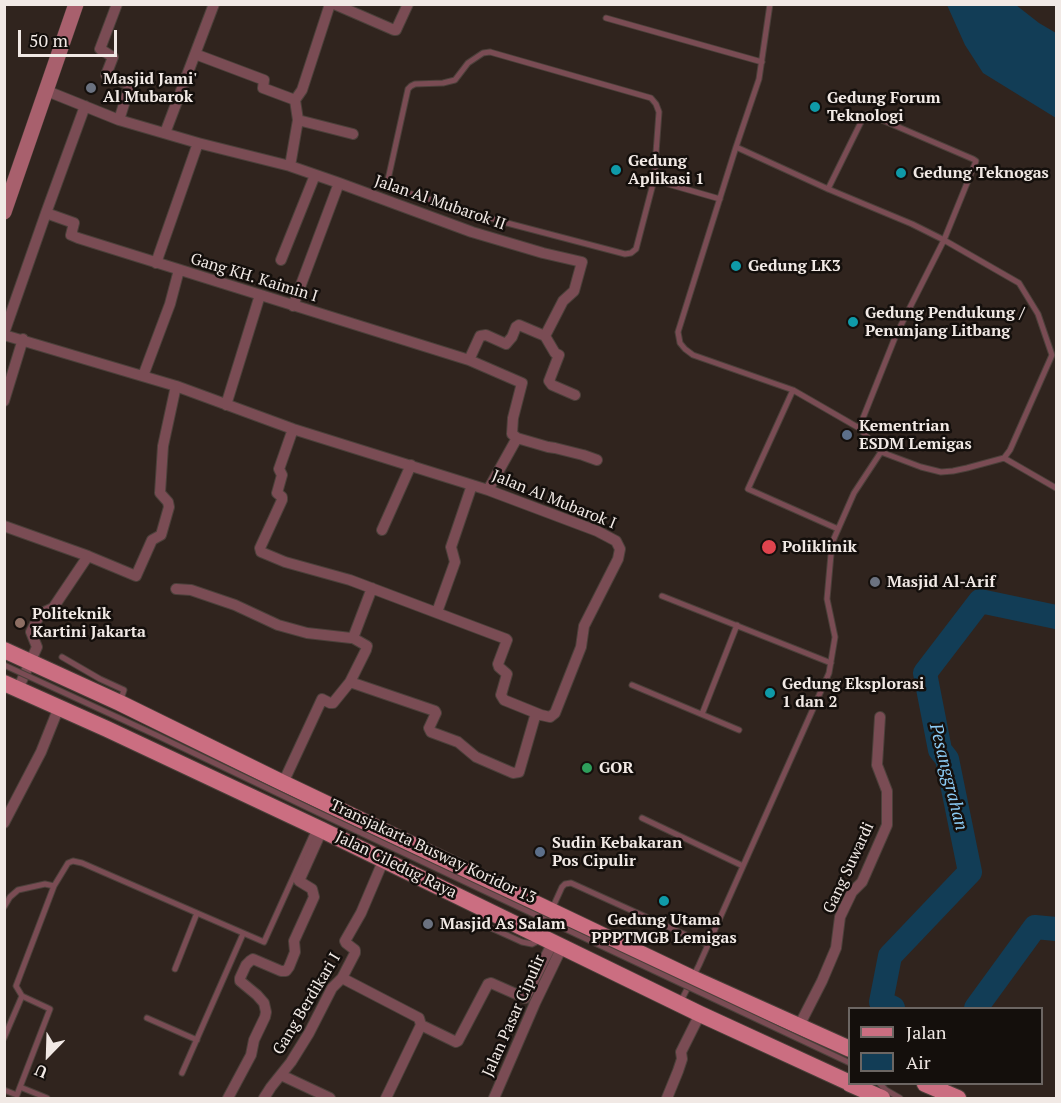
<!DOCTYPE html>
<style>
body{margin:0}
#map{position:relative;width:1061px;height:1103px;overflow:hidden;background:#30241e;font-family:"PT Serif",serif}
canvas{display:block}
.frame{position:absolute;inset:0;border:6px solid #f1e9e5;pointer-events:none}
.legend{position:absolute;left:848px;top:1007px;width:195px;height:78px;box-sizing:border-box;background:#140f0c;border:2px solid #6c6663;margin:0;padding:8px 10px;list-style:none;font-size:18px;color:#f1e9e5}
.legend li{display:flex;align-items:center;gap:12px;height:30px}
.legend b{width:30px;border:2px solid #6c6663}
.north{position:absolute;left:18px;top:1025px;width:60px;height:60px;-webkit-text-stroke:4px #140f0c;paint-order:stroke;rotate:203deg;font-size:16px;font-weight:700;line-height:24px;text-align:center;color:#f1e9e5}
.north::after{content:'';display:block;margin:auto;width:21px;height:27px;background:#f1e9e5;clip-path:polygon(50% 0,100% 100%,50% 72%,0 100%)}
.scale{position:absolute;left:18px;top:30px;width:99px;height:27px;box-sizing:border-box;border:3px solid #f1e9e5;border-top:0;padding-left:8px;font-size:18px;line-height:21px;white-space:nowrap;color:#f1e9e5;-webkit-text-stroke:4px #140f0c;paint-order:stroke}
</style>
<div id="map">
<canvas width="1061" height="1103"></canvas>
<div class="frame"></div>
<ul class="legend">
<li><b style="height:8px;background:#cb6e81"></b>Jalan</li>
<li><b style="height:16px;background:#123d56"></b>Air</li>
</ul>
<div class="north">U</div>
<div class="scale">50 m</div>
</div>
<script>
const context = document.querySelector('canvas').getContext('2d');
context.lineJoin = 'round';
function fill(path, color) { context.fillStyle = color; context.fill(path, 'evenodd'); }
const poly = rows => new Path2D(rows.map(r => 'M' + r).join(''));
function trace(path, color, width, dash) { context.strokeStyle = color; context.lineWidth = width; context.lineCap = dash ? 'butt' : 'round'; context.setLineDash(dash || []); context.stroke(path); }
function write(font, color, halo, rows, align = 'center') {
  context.font = font + ' "PT Serif",serif'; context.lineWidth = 5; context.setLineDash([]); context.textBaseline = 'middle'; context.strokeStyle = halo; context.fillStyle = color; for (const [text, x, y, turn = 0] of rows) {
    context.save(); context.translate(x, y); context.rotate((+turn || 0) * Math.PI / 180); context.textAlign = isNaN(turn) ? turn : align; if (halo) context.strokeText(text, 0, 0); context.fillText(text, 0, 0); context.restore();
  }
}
fill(poly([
 [947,5,1016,5,1039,23,1056,33,1056,118,983,73,965,45]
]), '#123d56');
trace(poly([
 [893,1008,881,1002,890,956,970,872,947,759,940,750,925,673,980,601,1056,617],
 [976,1008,1035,927,1056,929]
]), '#123d56', 24);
const lane = poly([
 [606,18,762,62],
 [490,52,651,98,656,104,659,112,654,180,636,249,631,253,625,254,507,223,389,187,387,184,408,89,411,86,415,84,443,83,455,80,468,63,483,53,490,52],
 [736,147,828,189,912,224,944,240,1019,283,1038,314,1052,355,1010,450,1004,458,967,468,953,471,941,472,921,467,881,452,859,428,793,390,693,355,685,349,680,343,678,332,736,147,759,79,770,4],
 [654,180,720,199],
 [828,189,864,116,868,114,973,159,976,161,944,240,896,335,859,428],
 [793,390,748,489,838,529],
 [1004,458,1056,488],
 [662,596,831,663],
 [62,657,100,679,124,690,120,702],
 [632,685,739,730],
 [702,714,737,625],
 [642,818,743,866],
 [4,907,10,897,18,890,45,884,54,886],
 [552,909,562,887,565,884,571,883,708,945],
 [484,911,481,919,489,927,522,942,532,944,540,940],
 [175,969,197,913,264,942,315,829],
 [681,1001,699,965,829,673,835,637,827,599,832,543,854,493,881,452],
 [147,1018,197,1040],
 [4,1038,22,996],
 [182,1073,243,934],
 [880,1084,886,1090,900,1098],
 [4,1090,17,1095,20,1087],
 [47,1098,20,1087,50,1009,22,996,16,986,54,886,68,863,73,861,82,863,197,913]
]);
const street = poly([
 [117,4,100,49,113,57,106,75,130,85,119,120],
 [334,4,394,30,396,30,408,4],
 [195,54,264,80,263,88,295,100],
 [47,91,119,120,198,143,290,166,339,183,472,232,543,253,582,262,574,291,563,301,545,336,519,325,516,327,512,337,506,344,486,335,480,336,469,360,522,383,513,418,512,434,517,438],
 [298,120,353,134],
 [165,133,214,4],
 [290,166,298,120,295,100,302,90,330,4],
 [46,213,74,223,71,235,78,238,469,360],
 [281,260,315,175],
 [156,263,198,143],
 [293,306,339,183],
 [4,333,46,213,85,106],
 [4,335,176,386,293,429,488,490,597,531,616,541,620,549,618,559,584,626,581,647,555,713,550,717,541,715,504,700,501,695,507,674,499,667,498,664,507,640,506,639,350,580,285,562,261,552,260,548,282,500,282,497,277,493,282,475,279,469,293,429],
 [545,336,555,353,559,355,549,381,552,385,575,395],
 [143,376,170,304,179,270],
 [4,401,23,339],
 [226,405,260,295],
 [488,490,517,438,548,447,555,448,583,455,597,460],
 [4,526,88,556,136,576,152,540,161,535,169,507,168,502,160,493,163,446,176,386],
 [382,530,411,465],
 [176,589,191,590,235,605,278,625,307,633,351,638,353,638,372,588],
 [437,612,455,562,451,547,472,485],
 [350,682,435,711,436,713,429,728,431,732,458,742,476,757,513,773,519,772,536,713],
 [18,689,37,647,31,632,40,614,53,608,88,556],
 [283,783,322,699,330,703,333,703,350,682,366,650,367,646,353,638],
 [4,823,41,752,59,707],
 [342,978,419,1018,421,1025,386,1098],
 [421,1025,456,1042,458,1041,488,984,491,983,525,998,553,942],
 [799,1026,822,981,836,948,840,917,852,892,862,882,887,825,887,791,877,765,880,717],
 [281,1075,330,1098],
 [228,1098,251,1055,254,1040,265,1017,266,1012,264,1003,257,995,240,981,240,978,246,965,250,961,253,959,281,971,286,971,289,967,295,952,294,941,314,897,312,889,299,881,322,830],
 [264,1098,271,1087,291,1062,309,1033,332,988,342,978,355,953,355,950,346,943,345,941,361,913,384,859],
 [494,1098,535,1003,562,947],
 [667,1098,678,1071,682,1059,681,1052,700,1014]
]);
const secondary = poly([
 [4,212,76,4]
]);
const primary = poly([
 [4,650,120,703,283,783,692,978,850,1049],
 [4,683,107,729,322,830,700,1014,850,1083],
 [850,1084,882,1098],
 [925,1084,958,1098]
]);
trace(lane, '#4b403a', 7);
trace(street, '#4b403a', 12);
trace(secondary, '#4b403a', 16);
trace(primary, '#4b403a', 18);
trace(lane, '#7a4c54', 5);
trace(street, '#7a4c54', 10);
trace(secondary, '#a8606d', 15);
trace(primary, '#cb6e81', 16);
const laneBridge = poly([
 [4,665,156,735,321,814,850,1063]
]);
trace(laneBridge, '#4b403a', 7, []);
trace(laneBridge, '#7a4c54', 5);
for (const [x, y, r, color] of [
 [91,88,6,"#6b7280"],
 [815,107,6,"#0f9aa8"],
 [616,170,6,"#0f9aa8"],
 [901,173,6,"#0f9aa8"],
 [736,266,6,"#0f9aa8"],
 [853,322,6,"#0f9aa8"],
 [847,435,6,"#5c6f8a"],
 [769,547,8,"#e0444e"],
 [875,582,6,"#6b7280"],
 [20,623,6,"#8d6e63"],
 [770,693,6,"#0f9aa8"],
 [587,768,6,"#2e9e5b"],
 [540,852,6,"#5c6f8a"],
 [664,901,6,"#0f9aa8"],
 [428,924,6,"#6b7280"]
]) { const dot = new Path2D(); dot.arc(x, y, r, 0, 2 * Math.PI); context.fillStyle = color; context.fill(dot); trace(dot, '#140f0c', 2); }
write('bold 16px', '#f1e9e5', '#140f0c', [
 ["Masjid Jami'",103,79],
 ["Al Mubarok",103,97],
 ["Gedung Forum",827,98],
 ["Teknologi",827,116],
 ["Gedung",628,161],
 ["Aplikasi 1",628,179],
 ["Gedung Teknogas",913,173],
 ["Gedung LK3",748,266],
 ["Gedung Pendukung /",865,313],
 ["Penunjang Litbang",865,331],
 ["Kementrian",859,426],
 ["ESDM Lemigas",859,444],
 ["Poliklinik",782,547],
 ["Masjid Al-Arif",887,582],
 ["Politeknik",32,614],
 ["Kartini Jakarta",32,632],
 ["Gedung Eksplorasi",782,684],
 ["1 dan 2",782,702],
 ["GOR",599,768],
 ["Sudin Kebakaran",552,843],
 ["Pos Cipulir",552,861],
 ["Gedung Utama",664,920,"center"],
 ["PPPTMGB Lemigas",664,938,"center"],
 ["Masjid As Salam",440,924]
], 'left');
write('16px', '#f1e9e5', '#140f0c', [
 ["Jalan Al Mubarok II",440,203,19],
 ["Gang KH. Kaimin I",254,278,17],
 ["Jalan Al Mubarok I",554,500,22],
 ["Transjakarta Busway Koridor 13",433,852,25],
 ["Jalan Ciledug Raya",396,865,26],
 ["Gang Suwardi",849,868,-65],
 ["Gang Berdikari I",307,1004,-59],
 ["Jalan Pasar Cipulir",514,1016,-66]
]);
write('italic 18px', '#8cccf6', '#140f0c', [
 ["Pesanggrahan",948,777,76]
]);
</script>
